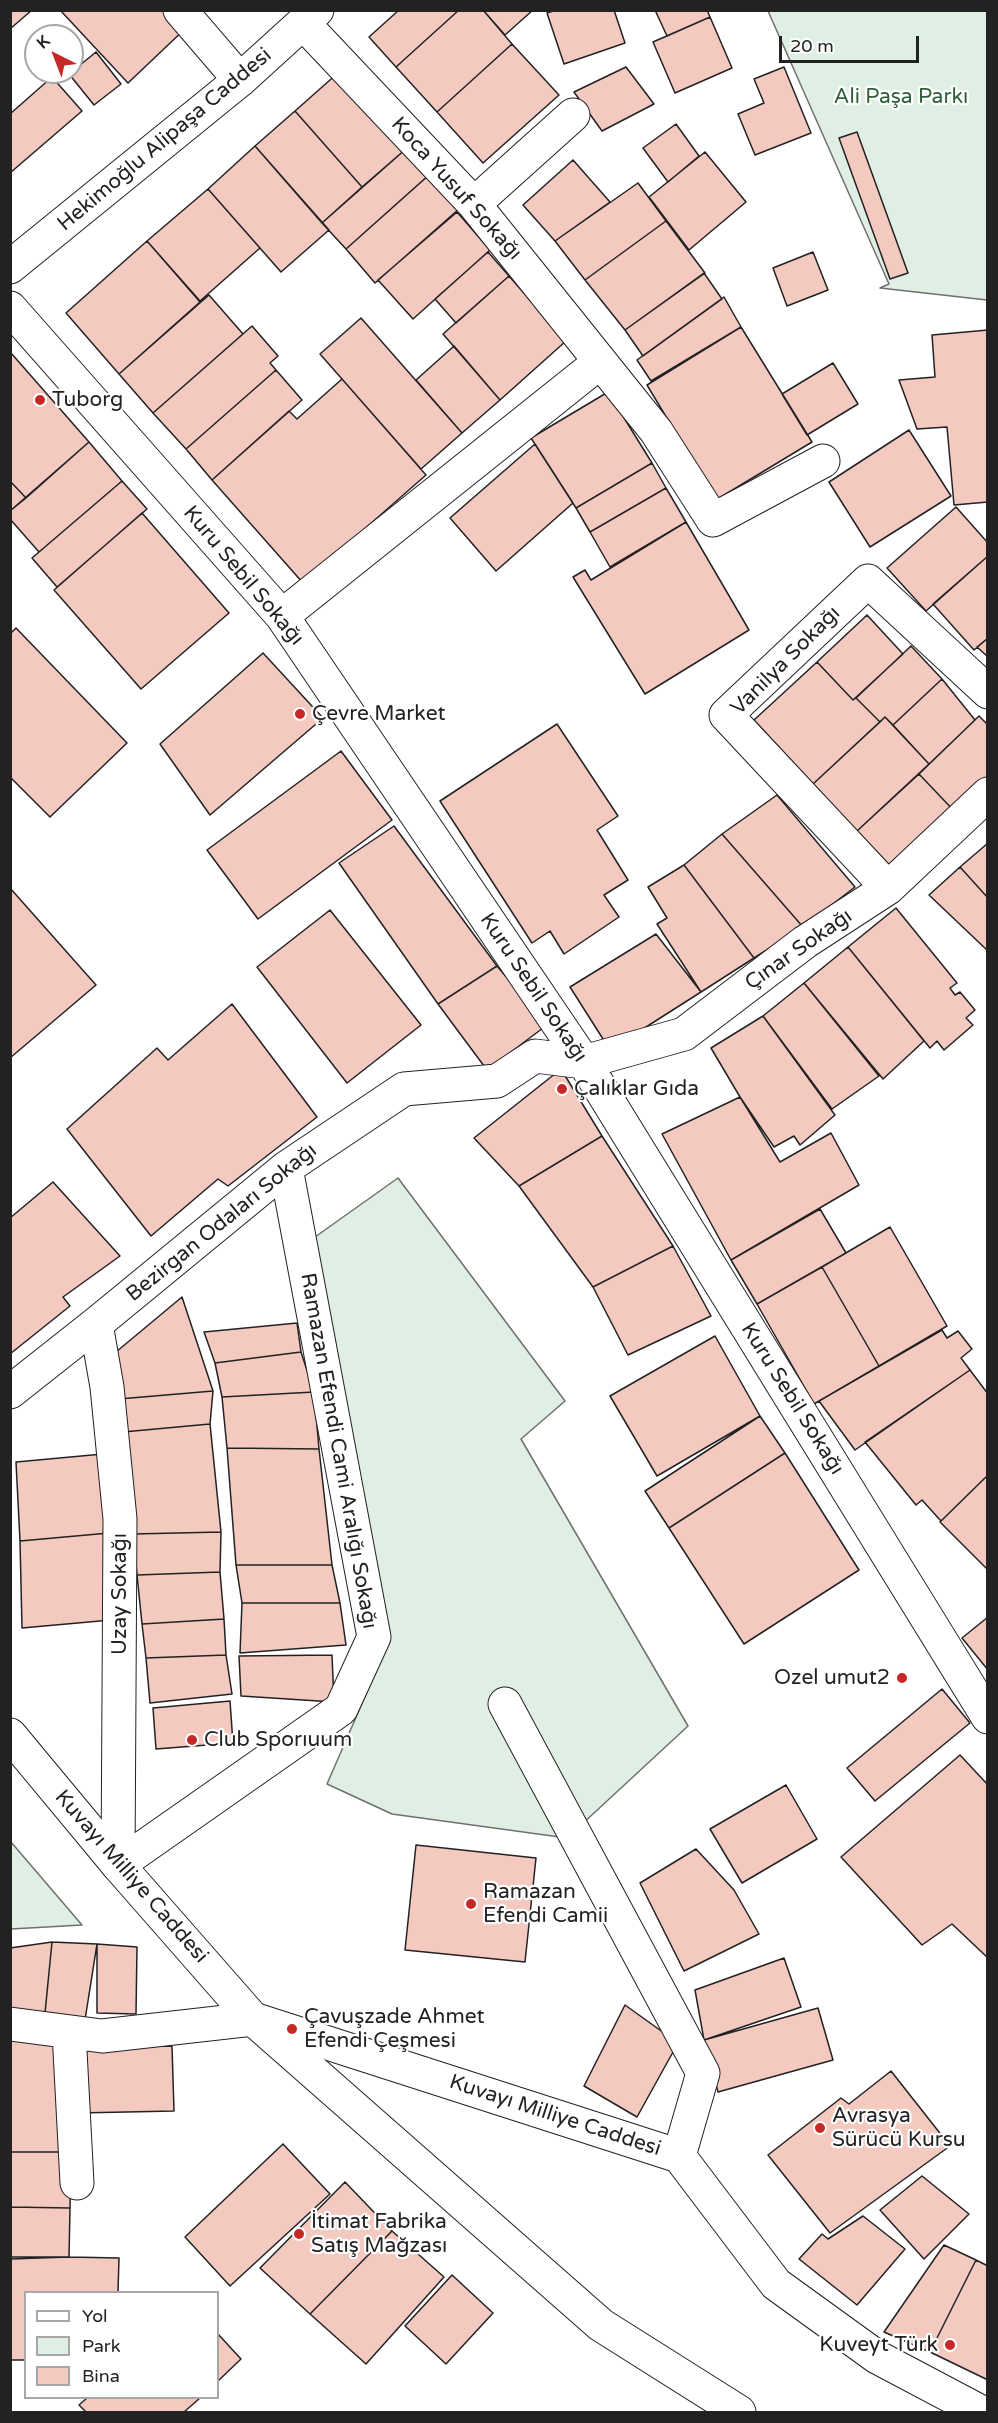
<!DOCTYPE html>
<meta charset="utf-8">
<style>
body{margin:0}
#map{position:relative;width:998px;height:2423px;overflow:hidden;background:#fff;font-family:"Varela Round",sans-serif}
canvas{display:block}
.frame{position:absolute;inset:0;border:12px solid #222;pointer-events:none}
.legend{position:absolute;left:24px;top:2291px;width:195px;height:108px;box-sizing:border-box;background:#fff;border:2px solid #a7a7a7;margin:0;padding:8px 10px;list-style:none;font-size:18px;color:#222}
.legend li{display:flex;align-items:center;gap:12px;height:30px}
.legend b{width:30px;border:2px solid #a7a7a7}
.north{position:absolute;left:24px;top:24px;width:60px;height:60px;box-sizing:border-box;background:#fff;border:2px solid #a7a7a7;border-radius:50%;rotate:318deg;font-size:16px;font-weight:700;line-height:24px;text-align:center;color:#222}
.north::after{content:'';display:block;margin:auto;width:21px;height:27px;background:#c62828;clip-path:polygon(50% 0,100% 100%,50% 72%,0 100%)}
.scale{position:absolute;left:779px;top:36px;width:140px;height:27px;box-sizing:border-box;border:3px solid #222;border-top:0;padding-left:8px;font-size:18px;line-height:21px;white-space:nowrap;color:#222;-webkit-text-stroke:4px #fff;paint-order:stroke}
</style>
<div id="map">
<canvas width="998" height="2423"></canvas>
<div class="frame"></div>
<ul class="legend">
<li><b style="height:8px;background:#fff"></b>Yol</li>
<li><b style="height:16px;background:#e0efe3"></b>Park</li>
<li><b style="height:16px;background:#f3c9c0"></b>Bina</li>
</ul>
<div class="north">K</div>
<div class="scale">20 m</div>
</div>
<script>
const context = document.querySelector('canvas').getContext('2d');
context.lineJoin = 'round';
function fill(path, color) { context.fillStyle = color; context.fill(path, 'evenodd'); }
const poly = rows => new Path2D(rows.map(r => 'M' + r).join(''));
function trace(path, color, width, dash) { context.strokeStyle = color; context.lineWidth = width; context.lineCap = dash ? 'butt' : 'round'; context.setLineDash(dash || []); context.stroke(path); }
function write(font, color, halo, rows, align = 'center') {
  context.font = font + ' "Varela Round",sans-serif'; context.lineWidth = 4.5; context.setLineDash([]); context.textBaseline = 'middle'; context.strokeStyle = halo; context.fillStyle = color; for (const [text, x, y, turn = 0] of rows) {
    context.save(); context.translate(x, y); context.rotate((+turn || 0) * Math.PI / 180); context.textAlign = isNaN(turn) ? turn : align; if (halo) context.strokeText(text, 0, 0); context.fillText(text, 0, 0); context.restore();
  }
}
const green = poly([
 [768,11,987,11,987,300,880,288,889,284,768,11],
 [398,1178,565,1401,521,1439,688,1726,567,1838,392,1814,327,1784,387,1646,308,1242,398,1178],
 [10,1842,11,1842,82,1925,11,1929,10,1842]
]);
fill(green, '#e0efe3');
trace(green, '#6f6f6f', 1.5);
const building = poly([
 [10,10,32,10,10,29,10,10],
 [60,10,172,10,187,27,128,83,60,10],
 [399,10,459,10,396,67,369,37,399,10],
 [459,10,483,10,512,44,437,112,396,67,459,10],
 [483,10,533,10,505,35,483,10],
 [556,10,614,10,625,43,564,64,547,13,556,10],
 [655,10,707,10,710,17,667,36,655,10],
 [710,17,732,68,675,93,653,42,710,17],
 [512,44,559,95,483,163,437,112,512,44],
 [96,52,121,84,94,105,69,74,96,52],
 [626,67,654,104,602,131,574,92,626,67],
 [784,67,811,133,755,155,738,114,764,103,754,79,784,67],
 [339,72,407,148,362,187,295,111,339,72],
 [52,77,82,111,10,173,10,114,52,77],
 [295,111,362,187,322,223,255,146,295,111],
 [676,124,699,156,668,182,643,148,676,124],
 [857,132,908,273,890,279,839,138,857,132],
 [255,146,329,230,281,272,208,189,255,146],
 [407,148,430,174,346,249,322,223,407,148],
 [705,152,746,202,689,250,649,197,705,152],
 [573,160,610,202,555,241,523,205,573,160],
 [429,175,459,209,375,283,346,249,429,175],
 [638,183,666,221,585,280,555,241,638,183],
 [208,189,260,248,200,301,147,241,208,189],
 [457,212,490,250,413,319,378,280,457,212],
 [666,221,705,273,625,330,585,280,666,221],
 [147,241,200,302,119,374,66,313,147,241],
 [488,252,509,276,456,323,435,299,488,252],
 [813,252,828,290,787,306,773,268,813,252],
 [704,273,722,299,643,356,625,330,704,273],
 [509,276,566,341,500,400,443,334,509,276],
 [209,295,243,334,153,413,119,374,209,295],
 [724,297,741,327,651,381,637,360,724,297],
 [361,318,462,433,421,469,320,354,361,318],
 [252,326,278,356,270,363,276,370,186,449,153,413,252,326],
 [741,327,812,442,716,500,647,385,741,327],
 [988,330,988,502,954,505,947,427,917,429,899,380,935,377,932,335,988,330],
 [454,346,500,400,462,433,416,380,454,346],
 [11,353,89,442,26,498,10,481,11,353],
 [833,363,858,404,807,435,782,394,833,363],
 [276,370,302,400,212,480,186,449,276,370],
 [342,379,426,475,303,583,212,480,289,411,297,419,342,379],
 [608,392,652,463,576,508,531,438,608,392],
 [909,430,951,496,870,547,829,482,909,430],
 [89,442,122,481,39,552,10,519,10,511,89,442],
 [535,444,573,503,496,571,450,518,535,444],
 [652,463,666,488,590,532,576,508,652,463],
 [10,481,26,498,10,511,10,481],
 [122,481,147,509,57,587,32,558,122,481],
 [666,488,686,522,610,567,590,532,666,488],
 [956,507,988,543,988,556,926,611,887,568,956,507],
 [142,513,229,613,141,689,54,590,142,513],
 [686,522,749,630,645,694,573,577,585,570,591,580,686,522],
 [988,556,988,638,974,650,933,604,988,556],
 [867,615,903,654,853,700,817,662,867,615],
 [16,628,127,743,50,817,10,777,10,634,16,628],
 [988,638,988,657,977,647,988,638],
 [911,646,942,679,893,725,885,717,880,722,856,698,911,646],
 [263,653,323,718,210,815,160,744,263,653],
 [817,662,853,700,856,698,880,722,813,784,754,720,817,662],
 [942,679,975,720,929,764,893,725,942,679],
 [979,716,988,725,988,785,957,814,919,774,979,716],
 [885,717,929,764,857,831,813,784,885,717],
 [557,724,618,816,597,830,628,880,604,895,619,917,564,954,550,931,532,943,440,801,557,724],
 [341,751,392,820,258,919,207,850,341,751],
 [919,774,957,814,896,872,857,831,919,774],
 [777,795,855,887,803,927,722,834,777,795],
 [394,826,497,966,438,1004,339,863,394,826],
 [722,834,803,927,754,958,684,865,722,834],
 [988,843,988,898,960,867,988,843],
 [684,865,754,958,701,992,657,924,667,918,648,887,684,865],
 [960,867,988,898,988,951,929,895,960,867],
 [10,888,96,985,10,1058,10,888],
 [896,908,957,983,950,988,955,995,960,992,975,1010,966,1018,973,1025,944,1050,937,1041,930,1048,848,947,896,908],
 [330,910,421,1025,347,1083,257,967,330,910],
 [656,934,701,992,610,1050,570,987,656,934],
 [848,947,924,1041,883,1079,804,983,848,947],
 [497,966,547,1025,487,1070,438,1004,497,966],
 [804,983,879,1076,832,1109,763,1016,804,983],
 [232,1004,317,1117,228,1186,218,1179,151,1236,67,1129,157,1048,168,1060,232,1004],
 [763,1016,835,1115,800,1145,794,1136,774,1147,740,1097,711,1048,763,1016],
 [561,1069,602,1136,519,1186,474,1138,561,1069],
 [740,1097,780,1162,831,1133,859,1185,731,1260,662,1134,740,1097],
 [602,1136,673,1246,593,1287,519,1186,602,1136],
 [53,1182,120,1256,63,1297,70,1306,10,1354,10,1218,53,1182],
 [820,1209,846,1253,757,1304,731,1260,820,1209],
 [890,1227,947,1326,879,1366,822,1267,890,1227],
 [673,1246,711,1316,628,1355,593,1287,673,1246],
 [822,1267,879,1366,814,1404,757,1304,822,1267],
 [182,1297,213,1391,119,1399,116,1352,182,1297],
 [297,1323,301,1352,215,1363,204,1332,297,1323],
 [942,1330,947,1338,958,1331,972,1349,961,1358,970,1370,855,1450,819,1401,942,1330],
 [715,1336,760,1416,657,1476,610,1396,715,1336],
 [301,1352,314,1392,222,1397,215,1363,301,1352],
 [970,1370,988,1394,988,1475,941,1521,922,1500,916,1505,865,1442,970,1370],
 [213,1391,210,1424,123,1432,119,1399,213,1391],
 [314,1392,319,1449,227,1448,222,1397,314,1392],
 [760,1416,785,1453,669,1528,645,1491,760,1416],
 [210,1424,221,1532,133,1534,123,1432,210,1424],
 [227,1448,319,1449,332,1565,236,1565,227,1448],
 [785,1453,859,1570,744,1644,669,1528,785,1453],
 [103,1454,109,1533,20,1541,16,1462,103,1454],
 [988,1475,988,1570,940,1522,988,1475],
 [221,1532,220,1572,137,1575,133,1534,221,1532],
 [109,1533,111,1620,22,1628,20,1541,109,1533],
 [236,1565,332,1565,340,1603,242,1603,236,1565],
 [220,1572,224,1619,142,1624,137,1575,220,1572],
 [242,1603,340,1603,346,1645,240,1653,242,1603],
 [988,1617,988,1670,962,1638,988,1617],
 [224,1619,226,1655,146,1658,142,1624,224,1619],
 [226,1655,232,1694,150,1703,146,1658,226,1655],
 [332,1655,334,1702,241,1696,239,1656,332,1655],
 [942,1689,970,1723,875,1801,847,1768,942,1689],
 [230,1701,233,1743,156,1749,153,1708,230,1701],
 [960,1755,988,1785,988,1958,952,1924,922,1945,841,1857,960,1755],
 [786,1785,817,1839,742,1883,710,1829,786,1785],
 [416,1845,536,1858,525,1962,405,1950,416,1845],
 [696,1849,734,1890,759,1934,684,1971,640,1883,696,1849],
 [52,1942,45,2013,10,2010,10,1948,52,1942],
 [52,1942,97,1944,85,2020,45,2013,52,1942],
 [97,1944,137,1947,136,2014,97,2013,97,1944],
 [784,1958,801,2007,704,2040,695,1990,784,1958],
 [625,2005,678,2043,637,2117,584,2086,625,2005],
 [818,2008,833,2060,718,2092,704,2040,818,2008],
 [10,2039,64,2045,71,2152,10,2152,10,2039],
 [172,2046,174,2111,78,2113,76,2048,172,2046],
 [891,2071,950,2146,830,2233,768,2155,841,2098,849,2104,891,2071],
 [283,2144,330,2194,230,2286,185,2237,283,2144],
 [10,2152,71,2152,70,2208,10,2207,10,2152],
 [922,2176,969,2214,924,2259,880,2210,922,2176],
 [345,2182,392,2231,310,2314,260,2268,345,2182],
 [10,2207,70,2208,69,2257,10,2257,10,2207],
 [863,2216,905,2249,857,2305,799,2259,822,2234,828,2239,863,2216],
 [392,2231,444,2277,366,2364,310,2314,392,2231],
 [944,2245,976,2260,930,2352,884,2332,944,2245],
 [69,2257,119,2258,118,2292,26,2292,26,2360,10,2360,10,2259,69,2257],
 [976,2260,988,2266,988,2380,930,2352,976,2260],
 [452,2275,493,2313,446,2364,405,2326,452,2275],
 [218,2334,241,2359,218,2381,218,2334],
 [87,2398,200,2398,184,2412,86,2412,79,2405,87,2398]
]);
fill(building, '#f3c9c0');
trace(building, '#222', 1.5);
const street = poly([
 [180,10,240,80],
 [303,23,474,204,656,431,713,520,823,461],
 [474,204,573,115],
 [10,308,282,616,584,1062,988,1717],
 [282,616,600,362],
 [888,888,726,715,868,581,988,692],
 [96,1324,107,1387,120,1519,118,1865],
 [10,1392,96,1324,286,1168,404,1089,497,1081,535,1056,584,1062,684,1034,805,942,888,888,988,794],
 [505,1704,703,2073,679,2156],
 [118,1865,341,1709,374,1637,286,1168],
 [10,2024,102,2036,253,2019,679,2156,776,2284,877,2357,981,2412],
 [69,2032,77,2183]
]);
const secondary = poly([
 [10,267,240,80,317,10],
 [10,1735,118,1865,253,2019,601,2325,739,2412]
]);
trace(street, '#222', 35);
trace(secondary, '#222', 35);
trace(street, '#fff', 33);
trace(secondary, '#fff', 33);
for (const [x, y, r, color] of [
 [40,400,6,"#c62828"],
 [300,714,6,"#c62828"],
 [562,1089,6,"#c62828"],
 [902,1678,6,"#c62828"],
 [192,1740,6,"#c62828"],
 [471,1904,6,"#c62828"],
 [292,2029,6,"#c62828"],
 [820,2128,6,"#c62828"],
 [299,2234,6,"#c62828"],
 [950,2345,6,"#c62828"]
]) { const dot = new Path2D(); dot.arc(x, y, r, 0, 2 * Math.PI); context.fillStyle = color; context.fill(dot); trace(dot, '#fff', 2); }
write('21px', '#2f5e38', '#fff', [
 ["Ali Paşa Parkı",901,97]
]);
write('21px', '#222', '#fff', [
 ["Hekimoğlu Alipaşa Caddesi",165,140,-40],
 ["Koca Yusuf Sokağı",456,189,48],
 ["Kuru Sebil Sokağı",243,576,50],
 ["Vanilya Sokağı",786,661,-45],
 ["Çınar Sokağı",799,950,-35],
 ["Kuru Sebil Sokağı",533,988,56],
 ["Bezirgan Odaları Sokağı",222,1223,-39],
 ["Kuru Sebil Sokağı",792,1399,58],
 ["Ramazan Efendi Cami Aralığı Sokağı",338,1451,80],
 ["Uzay Sokağı",120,1594,-90],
 ["Kuvayı Milliye Caddesi",131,1877,49],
 ["Kuvayı Milliye Caddesi",555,2116,18]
]);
write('21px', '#222', '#fff', [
 ["Tuborg",52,400],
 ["Çevre Market",312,714],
 ["Çalıklar Gıda",574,1089],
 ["Ozel umut2",890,1678,"right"],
 ["Club Sporıuum",204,1740],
 ["Ramazan",483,1892],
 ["Efendi Camii",483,1916],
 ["Çavuşzade Ahmet",304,2017],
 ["Efendi Çeşmesi",304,2041],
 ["Avrasya",832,2116],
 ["Sürücü Kursu",832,2140],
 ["İtimat Fabrika",311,2222],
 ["Satış Mağzası",311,2246],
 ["Kuveyt Türk",938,2345,"right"]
], 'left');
</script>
